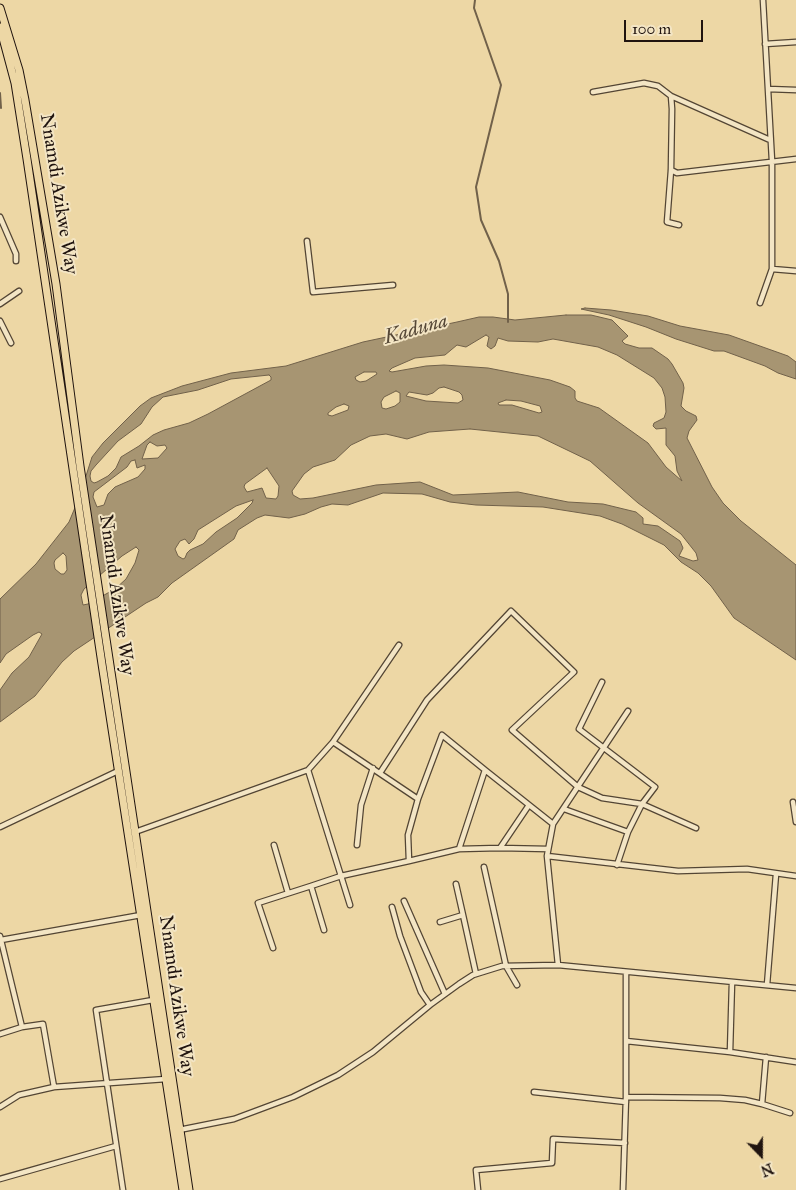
<!DOCTYPE html>
<style>
body{margin:0}
#map{position:relative;width:796px;height:1190px;overflow:hidden;background:#edd7a5;font-family:"IM FELL Great Primer",serif}
canvas{display:block}
.north{position:absolute;left:736px;top:1130px;width:50px;height:50px;-webkit-text-stroke:4px #f3e5c4;paint-order:stroke;rotate:158deg;font-size:14px;font-weight:700;line-height:20px;text-align:center;color:#20140f}
.north::after{content:'';display:block;margin:auto;width:18px;height:22px;background:#20140f;clip-path:polygon(50% 0,100% 100%,50% 72%,0 100%)}
.scale{position:absolute;left:624px;top:20px;width:79px;height:22px;box-sizing:border-box;border:2px solid #20140f;border-top:0;padding-left:6px;font-size:15px;line-height:18px;white-space:nowrap;color:#20140f;-webkit-text-stroke:4px #f3e5c4;paint-order:stroke}
</style>
<div id="map">
<canvas width="796" height="1190"></canvas>
<div class="north">N</div>
<div class="scale">100 m</div>
</div>
<script>
const context = document.querySelector('canvas').getContext('2d');
context.lineJoin = 'round';
function fill(path, color) { context.fillStyle = color; context.fill(path, 'evenodd'); }
const poly = rows => new Path2D(rows.map(r => 'M' + r).join(''));
function trace(path, color, width, dash) { context.strokeStyle = color; context.lineWidth = width; context.lineCap = dash ? 'butt' : 'round'; context.setLineDash(dash || []); context.stroke(path); }
function write(font, color, halo, rows, align = 'center') {
  context.font = font + ' "IM FELL Great Primer",serif'; context.lineWidth = 4; context.setLineDash([]); context.textBaseline = 'middle'; context.strokeStyle = halo; context.fillStyle = color; for (const [text, x, y, turn = 0] of rows) {
    context.save(); context.translate(x, y); context.rotate((+turn || 0) * Math.PI / 180); context.textAlign = isNaN(turn) ? turn : align; if (halo) context.strokeText(text, 0, 0); context.fillText(text, 0, 0); context.restore();
  }
}
const water = poly([
 [585,308,611,310,648,316,680,326,729,335,788,356,796,362,796,379,778,373,765,366,724,351,714,351,676,339,646,327,609,315,581,309,585,308],
 [566,315,591,315,612,320,628,336,622,341,625,344,639,348,652,348,668,359,672,364,683,383,684,388,681,406,686,411,696,416,697,420,689,431,687,438,712,487,723,503,741,521,796,565,796,660,734,618,711,586,698,573,681,562,664,545,622,524,600,516,543,507,476,505,450,502,422,494,383,493,348,505,332,504,321,507,305,514,289,518,265,515,257,518,238,530,234,539,172,583,158,597,146,603,74,651,62,662,35,696,0,722,0,690,12,673,29,657,42,634,39,632,33,635,6,654,0,663,0,599,36,564,69,522,79,498,92,457,103,443,140,406,151,398,182,386,231,373,286,366,363,342,457,322,479,317,493,317,515,320,566,315],
 [486,335,489,337,487,346,491,349,495,346,498,338,508,341,538,342,553,339,598,347,617,355,654,378,662,388,665,397,666,412,664,418,654,423,653,426,656,429,666,428,666,445,675,456,677,471,682,481,666,467,648,443,599,408,577,401,575,398,575,391,570,387,550,380,488,368,444,365,426,366,392,372,389,371,392,368,415,358,445,355,457,345,466,347,486,335],
 [364,372,376,372,377,374,366,381,360,382,356,380,355,377,364,372],
 [269,375,271,377,271,380,208,414,189,423,164,430,153,435,139,446,121,457,116,468,108,476,97,482,94,483,91,481,90,476,91,471,96,465,118,441,141,424,152,407,163,397,198,390,231,379,269,375],
 [444,387,459,392,462,395,463,400,458,403,426,401,406,396,409,392,427,395,433,393,439,388,444,387],
 [396,391,400,393,400,402,395,406,386,409,382,408,381,402,384,397,396,391],
 [506,400,521,401,540,406,542,412,539,413,512,405,499,405,498,403,506,400],
 [344,404,349,406,348,410,332,416,328,415,328,413,336,407,344,404],
 [470,429,538,436,590,461,638,503,681,534,696,553,698,560,693,561,679,556,683,548,680,541,658,526,643,524,643,518,636,512,603,504,568,502,518,492,453,495,420,482,376,485,313,498,300,499,293,495,292,491,304,474,313,467,335,460,351,445,370,436,386,434,407,439,429,432,470,429],
 [150,442,157,446,165,445,167,448,158,458,142,459,147,445,150,442],
 [135,460,137,468,145,465,145,469,138,477,115,487,108,494,104,505,97,507,93,497,94,492,127,467,131,461,135,460],
 [267,468,279,486,278,496,276,499,266,498,262,488,247,492,244,487,245,484,267,468],
 [253,500,252,503,237,518,216,532,203,544,190,550,187,553,185,558,183,559,178,556,175,549,180,541,185,539,189,544,194,539,198,530,236,506,253,500],
 [136,547,139,550,135,563,126,579,115,589,88,604,83,605,81,595,84,589,122,556,136,547],
 [63,553,66,556,67,570,64,574,61,574,55,569,54,563,55,560,63,553]
]);
fill(water, '#a79572');
trace(water, '#71614a', 1);
trace(poly([
 [475,0,474,8,501,85,476,187,481,220,499,261,508,294,508,322],
 [0,93,1,108]
]), '#71614a', 2);
const minor = poly([
 [763,0,772,161,772,269],
 [765,44,796,42],
 [768,89,796,90],
 [593,92,644,83,658,86,671,96,770,140],
 [671,96,672,109,671,170,667,222,679,225],
 [671,170,677,173,796,159],
 [0,217,16,254,16,261],
 [307,241,313,292,393,285],
 [760,303,772,269,796,271],
 [0,304,19,291],
 [0,321,11,343],
 [399,645,333,742,418,799],
 [602,682,579,729,655,787,642,804,628,832,617,865],
 [308,770,341,876,409,861],
 [485,770,442,735,418,799,408,835,409,861,459,849,500,848,529,805],
 [380,773,427,700,511,611,574,672,512,730,578,787,602,798,642,804,696,828],
 [793,802,796,822],
 [564,809,628,832],
 [0,827,118,771],
 [135,832,308,770,333,742],
 [274,845,288,893],
 [357,845,361,805,373,768],
 [500,848,548,849],
 [459,849,485,770,553,824],
 [547,856,678,871,747,869,796,876],
 [484,867,506,966,517,985],
 [456,884,463,915],
 [311,886,341,876,350,905],
 [404,901,445,994],
 [392,907,400,936,421,992,430,1005],
 [440,922,463,915,476,974],
 [0,936,22,1027],
 [1,940,141,915],
 [273,948,258,903,311,886,324,930],
 [558,965,547,856,553,824,628,711],
 [767,985,776,874],
 [0,1034,22,1027,43,1024,54,1087],
 [626,1041,730,1052,796,1062],
 [730,1052,732,982],
 [534,1092,626,1102],
 [626,1097,720,1098,745,1100,762,1104,766,1057],
 [762,1104,790,1113],
 [0,1107,19,1095,54,1087,166,1079],
 [179,1130,234,1119,293,1097,338,1075,373,1052,430,1005,459,984,473,975,502,966,558,965,796,988],
 [0,1179,116,1146],
 [123,1190,96,1010,153,1000],
 [478,1190,476,1170,552,1163,553,1139,625,1143],
 [623,1190,626,1097,626,972]
]);
const trunk = poly([
 [0,8,19,70,25,100,56,284,80,466,189,1190],
 [0,27,15,83,27,159,102,664,183,1190]
]);
trace(minor, '#534534', 7);
trace(trunk, '#20140f', 9);
trace(minor, '#f3e5c4', 4.5);
trace(trunk, '#edd7a5', 7);
write('19px', '#20140f', '#f3e5c4', [
 ["Nnamdi Azikwe Way",58,194,81],
 ["Nnamdi Azikwe Way",116,595,82],
 ["Nnamdi Azikwe Way",176,996,82]
]);
write('italic 20px', '#564837', '#f3e5c4', [
 ["Kaduna",416,330,-16]
]);
</script>
